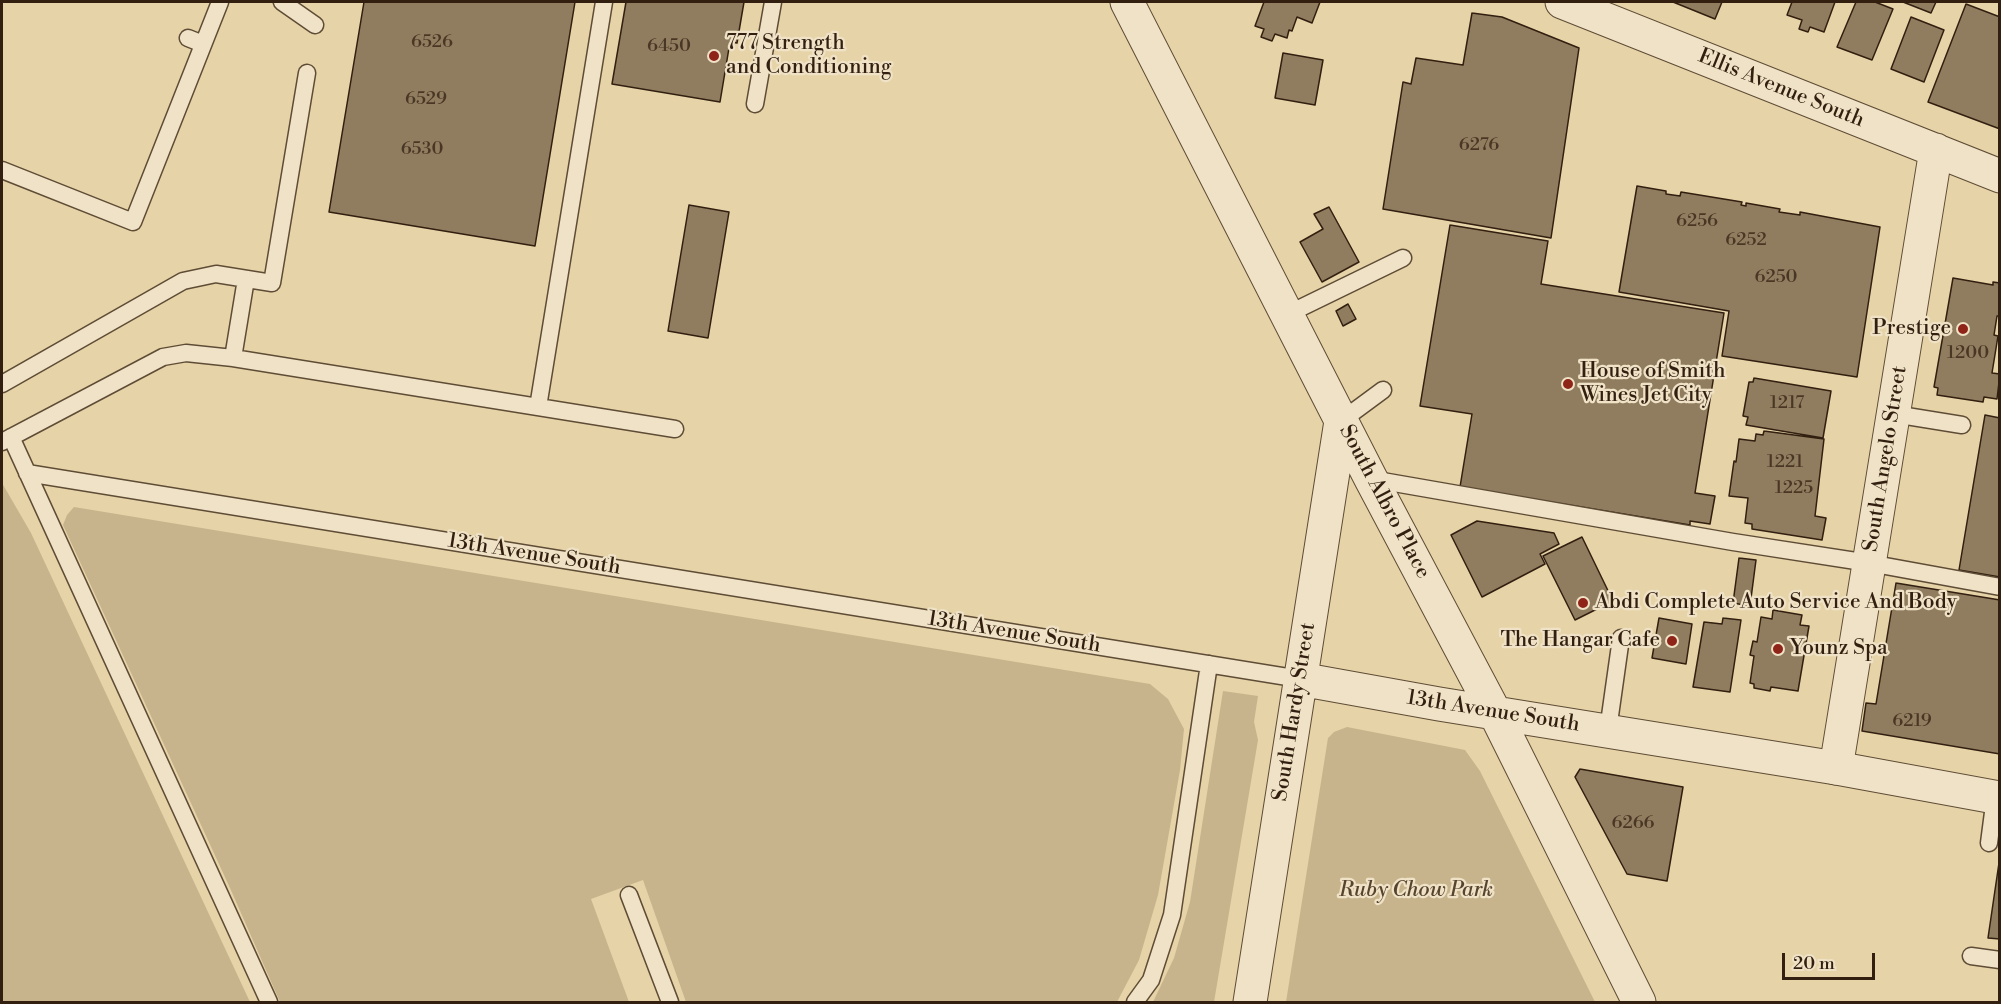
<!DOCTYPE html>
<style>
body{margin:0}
#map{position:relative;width:2001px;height:1004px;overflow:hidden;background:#e6d3a7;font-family:"Libre Bodoni",serif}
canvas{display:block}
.frame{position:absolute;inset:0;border:3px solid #321f10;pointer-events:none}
.scale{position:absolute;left:1782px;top:953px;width:93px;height:27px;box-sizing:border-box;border:3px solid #321f10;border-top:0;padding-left:8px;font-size:18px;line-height:21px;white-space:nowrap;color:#321f10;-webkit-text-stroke:4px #efe2c6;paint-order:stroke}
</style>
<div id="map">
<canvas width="2001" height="1004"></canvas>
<div class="frame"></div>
<div class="scale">20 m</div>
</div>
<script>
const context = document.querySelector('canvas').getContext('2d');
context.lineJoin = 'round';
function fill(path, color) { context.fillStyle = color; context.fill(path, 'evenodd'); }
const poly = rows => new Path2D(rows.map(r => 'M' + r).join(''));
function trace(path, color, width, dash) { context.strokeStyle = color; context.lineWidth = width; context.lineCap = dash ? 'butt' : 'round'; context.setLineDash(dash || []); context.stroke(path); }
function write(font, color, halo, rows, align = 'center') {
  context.font = font + ' "Libre Bodoni",serif'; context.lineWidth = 4.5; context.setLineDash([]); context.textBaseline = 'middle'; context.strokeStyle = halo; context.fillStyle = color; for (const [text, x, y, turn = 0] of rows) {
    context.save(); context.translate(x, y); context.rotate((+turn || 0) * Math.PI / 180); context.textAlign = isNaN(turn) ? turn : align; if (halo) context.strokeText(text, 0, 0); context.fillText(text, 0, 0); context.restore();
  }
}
fill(poly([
 [2,483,31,533,250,1002,2,1002],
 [74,507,1150,684,1168,699,1184,729,1180,770,1158,895,1139,960,1117,1002,686,1002,643,880,591,899,629,1002,280,1002,230,888,63,525,67,515],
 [1223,691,1258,696,1254,722,1258,740,1214,1002,1153,1002,1174,958,1190,902],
 [1347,727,1465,750,1480,771,1595,1002,1286,1002,1328,738,1334,732]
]), '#c7b48d');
const building = poly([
 [364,2,575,2,535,246,329,212,364,2],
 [626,2,744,2,737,43,730,42,720,102,612,84,626,2],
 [1264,2,1320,2,1312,23,1297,17,1292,31,1289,30,1287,38,1275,34,1272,41,1261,37,1264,29,1255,26,1264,2],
 [1673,2,1722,2,1715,19,1673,2],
 [1792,2,1835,2,1824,32,1810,27,1808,32,1799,29,1802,20,1787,15,1792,2],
 [1856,2,1875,2,1893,9,1872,60,1837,47,1856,2],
 [1903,2,1936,2,1931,13,1903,2],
 [1966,4,2000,17,2000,129,1928,102,1966,4],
 [1472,13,1502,17,1579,48,1551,238,1383,209,1403,82,1411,84,1416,58,1463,65,1472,13],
 [1911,17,1944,30,1924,82,1891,69,1911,17],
 [1283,53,1323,60,1315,105,1275,98,1283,53],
 [1637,186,1666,191,1666,194,1680,196,1681,192,1742,202,1741,205,1746,206,1746,203,1780,209,1779,212,1800,215,1800,212,1880,227,1857,377,1722,356,1729,311,1619,292,1637,186],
 [689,205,729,212,708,338,668,331,689,205],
 [1329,207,1359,262,1322,282,1300,242,1323,229,1314,214,1329,207],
 [1450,225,1548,241,1541,284,1724,313,1695,493,1715,496,1710,524,1690,521,1690,525,1460,487,1472,414,1420,406,1450,225],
 [1953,278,1993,285,1993,282,2000,283,2000,316,1997,316,1994,335,1998,336,1992,373,2000,374,1997,399,1984,397,1983,402,1937,395,1938,388,1934,387,1953,278],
 [1348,304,1356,319,1343,326,1336,311,1348,304],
 [1754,378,1831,391,1823,438,1746,425,1748,417,1743,416,1749,382,1753,382,1754,378],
 [1985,415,2000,418,2000,577,1959,570,1985,415],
 [1764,431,1824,439,1815,516,1826,518,1822,540,1752,529,1752,524,1745,523,1748,498,1729,496,1734,461,1736,462,1739,439,1755,441,1756,434,1763,435,1764,431],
 [1477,521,1554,533,1559,544,1540,554,1545,564,1482,597,1451,535,1477,521],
 [1582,537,1613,601,1575,620,1543,556,1582,537],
 [1739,558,1756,560,1750,606,1733,603,1739,558],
 [1896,583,2000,600,2000,754,1862,731,1866,703,1876,704,1896,583],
 [1773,610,1802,615,1800,625,1809,626,1798,691,1771,687,1770,691,1754,688,1754,684,1750,683,1754,656,1750,655,1753,641,1757,642,1761,617,1772,619,1773,610],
 [1659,618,1692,624,1686,664,1652,658,1659,618],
 [1723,618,1741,620,1730,692,1693,687,1704,622,1722,624,1723,618],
 [1580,769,1683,787,1667,881,1627,874,1575,777,1580,769],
 [2000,856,2000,939,1988,938,2000,856]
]);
fill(building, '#907d5f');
trace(building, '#321f10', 1.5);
const service = poly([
 [282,2,315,25],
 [188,38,203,44],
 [755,104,773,2],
 [2,170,133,222,220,2],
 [1288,314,1403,258],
 [233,358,246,279],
 [2,384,183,281,216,274,272,283,307,73],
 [538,407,604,2],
 [1894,414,1962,425],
 [1341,421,1383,390],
 [11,437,269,1002],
 [2,442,163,357,186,353,233,358,675,429],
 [27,473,1300,679],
 [1371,479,1733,542,1869,563,2000,587],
 [1608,730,1621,638],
 [1989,843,1995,797],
 [629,895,670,1002],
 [1971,956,2000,960],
 [1135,1002,1151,980,1172,915,1209,664]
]);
const minor = poly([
 [1562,2,2000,176],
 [1836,768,1936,150]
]);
const tertiary = poly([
 [1127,2,1371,479,1495,713,1639,1002],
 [1300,679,1439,704,1836,768,2000,798],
 [1250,1002,1341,421]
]);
trace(service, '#5f4c36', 19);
trace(minor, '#5f4c36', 35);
trace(tertiary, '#5f4c36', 35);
trace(service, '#efe2c6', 16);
trace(minor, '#efe2c6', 33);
trace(tertiary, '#efe2c6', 33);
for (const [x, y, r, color] of [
 [714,56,6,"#8f2418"],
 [1963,329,6,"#8f2418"],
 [1568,384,6,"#8f2418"],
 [1583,603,6,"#8f2418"],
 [1672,641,6,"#8f2418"],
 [1778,649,6,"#8f2418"]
]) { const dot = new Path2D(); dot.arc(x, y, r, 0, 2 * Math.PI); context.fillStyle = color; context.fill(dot); trace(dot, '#efe2c6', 2); }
write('18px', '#4a3624', null, [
 ["6526",432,43],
 ["6450",669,47],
 ["6529",426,100],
 ["6276",1479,146],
 ["6530",422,150],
 ["6256",1697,222],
 ["6252",1746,241],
 ["6250",1776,278],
 ["1200",1968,354],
 ["1217",1787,404],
 ["1221",1785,463],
 ["1225",1794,489],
 ["6219",1912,722],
 ["6266",1633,824]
]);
write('21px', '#321f10', '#efe2c6', [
 ["777 Strength",726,44],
 ["and Conditioning",726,68],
 ["Prestige",1951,329,"right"],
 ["House of Smith",1580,372],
 ["Wines Jet City",1580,396],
 ["Abdi Complete Auto Service And Body",1595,603],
 ["The Hangar Cafe",1660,641,"right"],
 ["Younz Spa",1790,649]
], 'left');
write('21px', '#321f10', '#efe2c6', [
 ["Ellis Avenue South",1781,89,22],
 ["South Angelo Street",1886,459,-81],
 ["South Albro Place",1384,502,62],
 ["13th Avenue South",534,555,9],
 ["13th Avenue South",1014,633,9],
 ["South Hardy Street",1295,712,-81],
 ["13th Avenue South",1493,712,9]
]);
write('italic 21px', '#57442f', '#efe2c6', [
 ["Ruby Chow Park",1416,891]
]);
</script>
